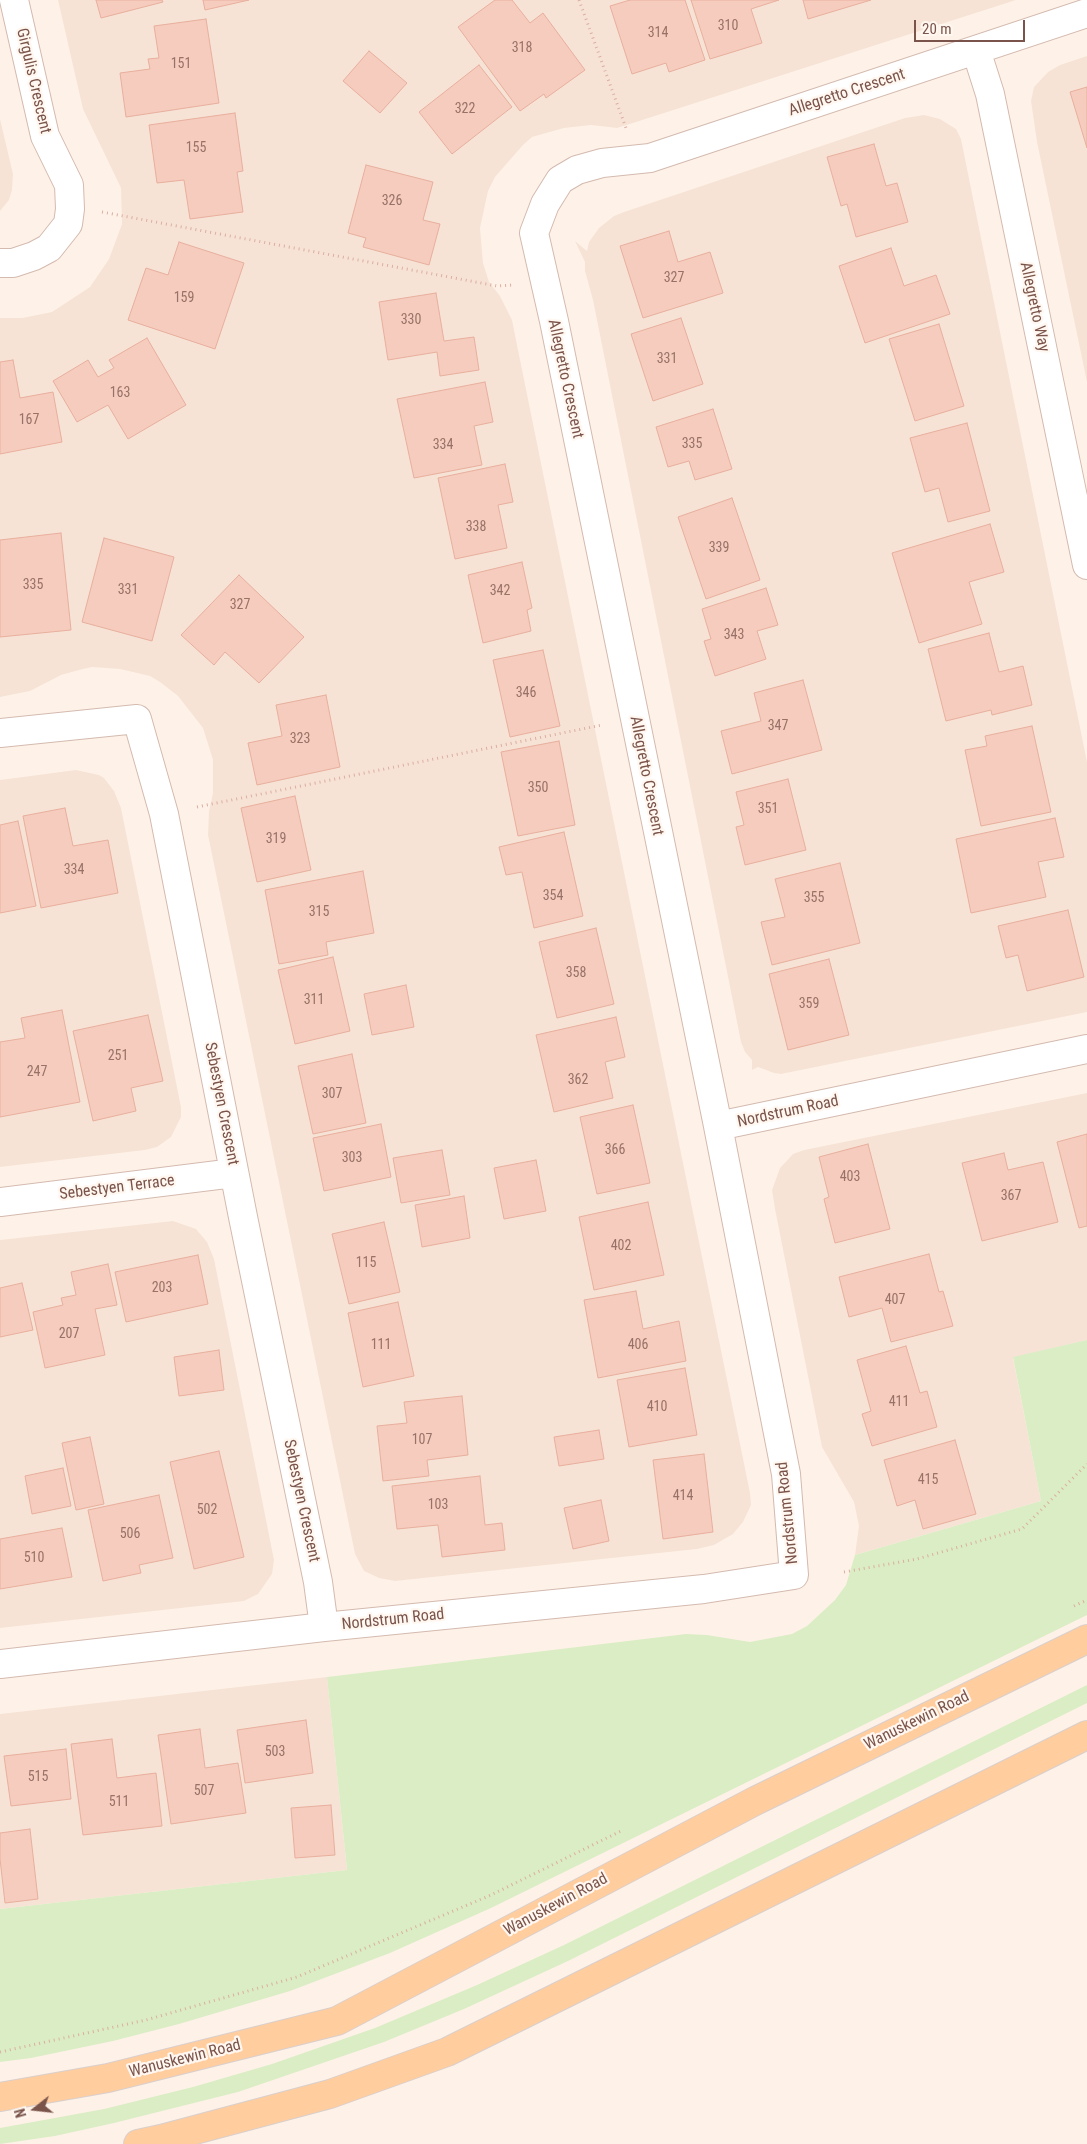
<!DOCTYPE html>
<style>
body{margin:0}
#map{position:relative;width:1087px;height:2144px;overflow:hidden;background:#fef2e8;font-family:"Roboto Condensed",sans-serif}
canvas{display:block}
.north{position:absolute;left:10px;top:2084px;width:50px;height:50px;-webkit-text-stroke:4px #fff7f0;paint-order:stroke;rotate:254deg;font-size:14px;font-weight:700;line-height:20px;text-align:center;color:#7a544a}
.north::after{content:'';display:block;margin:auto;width:18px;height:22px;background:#7a544a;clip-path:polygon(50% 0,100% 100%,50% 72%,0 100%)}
.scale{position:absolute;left:914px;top:20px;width:111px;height:22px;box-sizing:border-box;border:2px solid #7a544a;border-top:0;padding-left:6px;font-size:15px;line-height:18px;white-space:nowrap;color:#7a544a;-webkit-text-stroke:4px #fff7f0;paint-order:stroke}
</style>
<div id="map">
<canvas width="1087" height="2144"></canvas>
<div class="north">N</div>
<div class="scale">20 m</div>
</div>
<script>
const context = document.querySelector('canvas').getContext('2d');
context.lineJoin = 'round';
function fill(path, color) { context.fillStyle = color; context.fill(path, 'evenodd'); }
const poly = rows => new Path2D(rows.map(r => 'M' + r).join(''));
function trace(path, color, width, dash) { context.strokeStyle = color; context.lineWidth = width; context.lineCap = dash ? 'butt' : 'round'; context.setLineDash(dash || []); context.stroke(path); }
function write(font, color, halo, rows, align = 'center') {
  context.font = font + ' "Roboto Condensed",sans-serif'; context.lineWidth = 4.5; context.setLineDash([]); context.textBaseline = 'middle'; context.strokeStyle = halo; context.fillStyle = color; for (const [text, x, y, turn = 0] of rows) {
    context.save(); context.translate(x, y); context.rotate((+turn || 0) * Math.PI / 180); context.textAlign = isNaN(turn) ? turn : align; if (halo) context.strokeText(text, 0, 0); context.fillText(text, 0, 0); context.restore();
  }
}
fill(poly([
 [58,0,1016,0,633,123,617,128,591,125,564,128,532,137,523,145,495,177,488,191,480,228,483,263,489,282,500,296,512,320,516,340,750,1493,751,1505,743,1522,733,1534,714,1545,697,1549,395,1581,379,1578,364,1571,355,1554,208,835,209,811,213,793,213,760,203,728,178,696,160,682,150,676,120,669,92,667,79,670,61,675,30,691,0,697,0,318,22,318,52,312,90,287,109,259,122,224,121,188,83,109],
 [1087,56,1087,382,1037,142,1031,101,1034,87,1048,72,1060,65],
 [924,115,940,119,956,129,961,139,1087,762,1087,1012,781,1074,774,1073,758,1067,752,1070,752,1060,745,1052,741,1042,593,300,585,271,585,262,575,241,587,251,589,242,599,228,614,216,624,212,905,118],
 [0,119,13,174,12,190,9,200,0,211],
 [76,770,99,775,104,778,114,791,121,808,181,1107,181,1117,171,1137,157,1147,145,1150,0,1167,0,780],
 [1087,1093,1087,1340,1013,1358,1041,1501,855,1555,859,1526,854,1502,822,1447,775,1209,772,1190,780,1168,793,1154,804,1150],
 [173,1221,196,1229,207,1242,214,1259,274,1560,272,1574,258,1594,244,1601,0,1628,0,1240],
 [327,1677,347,1870,0,1909,0,1714]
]), '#f6e3d6');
fill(poly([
 [1087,1340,1087,1615,491,1908,390,1953,290,1991,179,2024,113,2041,31,2058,0,2062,0,1909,347,1870,327,1677,686,1634,707,1635,750,1642,792,1634,807,1626,835,1600,846,1585,855,1555,1041,1501,1013,1357],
 [1087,1685,1087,1703,568,1961,464,2009,384,2042,238,2092,114,2123,55,2136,0,2144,0,2128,104,2109,193,2087,272,2064,375,2028,477,1985,564,1945]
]), '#dbedc5');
const building = poly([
 [96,0,162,0,163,2,101,18,96,0],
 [203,0,249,0,205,10,203,0],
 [495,0,512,0,530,23,543,13,585,70,546,98,544,94,520,111,458,27,495,0],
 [630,0,685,0,705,60,669,72,666,63,632,74,610,6,630,0],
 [691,0,779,0,751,9,762,43,710,59,691,0],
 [803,0,871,0,808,19,803,0],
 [206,19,219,103,126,117,120,73,150,69,148,59,159,58,154,26,206,19],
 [369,51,407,83,380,113,343,81,369,51],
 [479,65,512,107,452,154,419,112,479,65],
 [1087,87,1087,148,1070,92,1087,87],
 [235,113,243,171,237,172,243,212,190,219,184,180,157,183,149,125,235,113],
 [874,144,886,186,897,183,908,222,856,237,847,204,841,206,827,157,874,144],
 [366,165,433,182,423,220,440,224,429,265,363,247,366,238,348,233,366,165],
 [669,231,678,262,710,252,723,293,643,318,620,246,669,231],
 [179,242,244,263,215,349,128,320,146,268,168,275,179,242],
 [891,248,904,286,936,275,950,314,865,343,839,266,891,248],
 [436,293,444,341,474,337,479,370,440,376,437,352,388,360,379,302,436,293],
 [681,318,703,384,653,401,631,334,681,318],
 [939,324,964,406,915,421,889,339,939,324],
 [147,338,186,405,128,439,108,405,77,422,53,381,88,360,98,377,114,368,109,360,147,338],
 [13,360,20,398,53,392,62,442,0,454,0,362,13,360],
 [485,382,493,422,474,426,482,465,414,478,397,399,485,382],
 [713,409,732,469,695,480,689,461,668,467,656,427,713,409],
 [967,423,990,511,948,522,939,488,925,492,910,438,967,423],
 [505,464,513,502,498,505,507,548,455,559,438,478,505,464],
 [732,498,760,580,706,599,678,517,732,498],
 [990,524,1004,572,969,582,982,624,919,643,892,553,990,524],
 [61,533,71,630,0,637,0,540,61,533],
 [104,538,174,557,152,641,82,622,104,538],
 [522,562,532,608,527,610,531,631,483,643,468,575,522,562],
 [239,575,304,637,259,683,225,652,214,665,181,635,239,575],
 [766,588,778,625,757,631,766,659,715,676,704,641,711,639,702,609,766,588],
 [989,633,999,672,1023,666,1032,705,992,715,991,710,946,721,928,649,989,633],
 [543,650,560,726,510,737,493,660,543,650],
 [803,680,822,750,732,774,721,731,761,721,754,693,803,680],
 [326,695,340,767,257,785,248,743,282,736,276,705,326,695],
 [1032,726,1051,812,981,826,965,750,987,746,985,736,1032,726],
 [559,741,575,825,518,836,501,752,559,741],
 [788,779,806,850,745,865,736,827,744,825,736,792,788,779],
 [295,796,311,870,257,882,241,808,295,796],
 [65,808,73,846,108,840,118,893,41,908,23,816,65,808],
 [1055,818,1064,857,1038,862,1046,897,971,913,956,839,1055,818],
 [18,821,36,906,0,913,0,825,18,821],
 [564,832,583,916,534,928,522,872,506,875,499,847,564,832],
 [840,863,860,943,772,965,761,922,785,917,775,879,840,863],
 [363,871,374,933,326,942,328,955,279,964,265,890,363,871],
 [1068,910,1084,977,1027,991,1018,955,1006,958,998,926,1068,910],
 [596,928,614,1004,557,1018,539,942,596,928],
 [333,957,350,1031,295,1044,278,970,333,957],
 [829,959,849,1035,788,1050,769,974,829,959],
 [406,985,414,1027,372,1035,364,994,406,985],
 [62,1010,80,1102,0,1117,0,1042,25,1038,21,1018,62,1010],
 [148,1015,163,1081,131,1088,136,1111,93,1121,73,1031,148,1015],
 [616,1017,625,1057,605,1062,613,1098,554,1112,536,1035,616,1017],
 [352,1054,366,1123,313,1134,298,1066,352,1054],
 [633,1105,650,1183,597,1194,580,1117,633,1105],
 [381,1124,391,1177,324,1191,313,1138,381,1124],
 [1087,1134,1087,1226,1079,1228,1057,1142,1087,1134],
 [868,1144,890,1229,835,1243,824,1199,829,1197,819,1157,868,1144],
 [442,1150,450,1195,401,1203,393,1158,442,1150],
 [1004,1153,1008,1170,1043,1162,1058,1222,982,1241,962,1163,1004,1153],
 [536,1160,546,1211,504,1219,494,1168,536,1160],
 [464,1196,470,1238,422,1247,415,1205,464,1196],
 [648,1202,664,1275,594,1290,579,1217,648,1202],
 [384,1222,400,1292,349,1304,332,1234,384,1222],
 [929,1254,939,1292,943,1291,953,1326,891,1342,882,1308,849,1317,839,1277,929,1254],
 [198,1255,208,1304,126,1322,115,1272,198,1255],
 [108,1264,117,1305,95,1309,105,1355,45,1368,33,1312,63,1305,61,1298,76,1295,71,1272,108,1264],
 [22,1283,33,1330,0,1337,0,1288,22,1283],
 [636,1291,643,1329,679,1321,686,1361,598,1378,584,1300,636,1291],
 [398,1302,414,1376,363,1387,348,1313,398,1302],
 [906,1346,920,1393,927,1391,937,1427,872,1446,862,1414,871,1411,857,1360,906,1346],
 [219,1350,224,1390,179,1396,174,1357,219,1350],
 [685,1368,697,1435,629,1447,617,1380,685,1368],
 [462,1396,468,1455,427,1460,429,1476,383,1481,377,1426,407,1423,404,1402,462,1396],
 [599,1430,604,1459,559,1466,554,1437,599,1430],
 [90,1437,104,1504,76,1510,62,1443,90,1437],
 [955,1440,976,1514,923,1529,915,1500,897,1506,884,1460,955,1440],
 [219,1451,244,1557,194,1569,170,1462,219,1451],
 [704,1454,713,1532,663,1539,653,1460,704,1454],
 [63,1468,71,1506,32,1514,25,1476,63,1468],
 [480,1476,485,1525,502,1523,505,1550,442,1557,438,1525,397,1529,392,1486,480,1476],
 [159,1495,173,1558,139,1565,141,1573,103,1581,88,1510,159,1495],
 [601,1500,609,1541,573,1549,564,1508,601,1500],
 [62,1528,72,1577,0,1589,0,1539,62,1528],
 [306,1720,313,1773,245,1783,237,1730,306,1720],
 [200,1729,205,1768,238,1763,246,1813,171,1824,158,1735,200,1729],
 [112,1739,117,1778,156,1773,162,1826,83,1835,71,1744,112,1739],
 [66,1749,71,1799,11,1806,4,1756,66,1749],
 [331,1805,335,1855,295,1858,291,1808,331,1805],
 [30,1829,38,1899,5,1903,0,1859,0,1833,30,1829]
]);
fill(building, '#f5ccbe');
trace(building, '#e9af9d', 1);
const minor = poly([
 [976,50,990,94,1087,565],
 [0,263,13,263,34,256,49,248,68,224,70,209,69,185,45,136,14,0],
 [0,733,137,719,164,814,243,1217,318,1582,324,1627],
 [718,1126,554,321,534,233,545,204,560,180,577,170,602,163,650,158,1087,13],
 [0,1202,234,1173],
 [0,1664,324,1627,704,1589,794,1575,786,1474,718,1126,1087,1049]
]);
const major = poly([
 [0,2097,108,2078,337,2021,755,1801,1087,1639],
 [138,2144,161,2139,330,2094,447,2052,1087,1735]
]);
trace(minor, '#d4baaf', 30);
trace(major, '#dacfcc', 30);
trace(poly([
 [579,0,626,128],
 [102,212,497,286,513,285],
 [197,807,602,725],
 [844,1572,917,1559,1022,1529,1087,1464],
 [1074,1606,1087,1600],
 [0,2052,146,2020,297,1977,491,1895,623,1830]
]), '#dbaea0', 3, [1, 4]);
trace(minor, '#fff', 28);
trace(major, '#ffcd9e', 28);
write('14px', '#997267', null, [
 ["310",728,26],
 ["314",658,33],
 ["318",522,48],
 ["151",181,64],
 ["322",465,109],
 ["155",196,148],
 ["326",392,201],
 ["327",674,278],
 ["159",184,298],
 ["330",411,320],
 ["331",667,359],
 ["163",120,393],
 ["167",29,420],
 ["335",692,444],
 ["334",443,445],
 ["338",476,527],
 ["339",719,548],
 ["335",33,585],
 ["331",128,590],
 ["342",500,591],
 ["327",240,605],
 ["343",734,635],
 ["346",526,693],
 ["347",778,726],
 ["323",300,739],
 ["350",538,788],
 ["351",768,809],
 ["319",276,839],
 ["334",74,870],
 ["354",553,896],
 ["355",814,898],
 ["315",319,912],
 ["358",576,973],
 ["311",314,1000],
 ["359",809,1004],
 ["251",118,1056],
 ["247",37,1072],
 ["362",578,1080],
 ["307",332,1094],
 ["366",615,1150],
 ["303",352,1158],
 ["403",850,1177],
 ["367",1011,1196],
 ["402",621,1246],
 ["115",366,1263],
 ["203",162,1288],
 ["407",895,1300],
 ["207",69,1334],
 ["111",381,1345],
 ["406",638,1345],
 ["411",899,1402],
 ["410",657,1407],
 ["107",422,1440],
 ["415",928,1480],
 ["414",683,1496],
 ["103",438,1505],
 ["502",207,1510],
 ["506",130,1534],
 ["510",34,1558],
 ["503",275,1752],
 ["515",38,1777],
 ["507",204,1791],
 ["511",119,1802]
]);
write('16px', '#7a544a', '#fff7f0', [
 ["Girgulis Crescent",33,81,77],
 ["Allegretto Crescent",847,93,-18],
 ["Allegretto Way",1034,307,78],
 ["Allegretto Crescent",565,379,78],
 ["Allegretto Crescent",646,776,79],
 ["Sebestyen Crescent",221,1104,79],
 ["Nordstrum Road",788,1112,-12],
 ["Sebestyen Terrace",117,1188,-7],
 ["Sebestyen Crescent",301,1501,78],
 ["Nordstrum Road",788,1513,-96],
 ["Nordstrum Road",393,1620,-6],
 ["Wanuskewin Road",917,1721,-26],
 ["Wanuskewin Road",556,1905,-28],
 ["Wanuskewin Road",185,2059,-14]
]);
</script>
